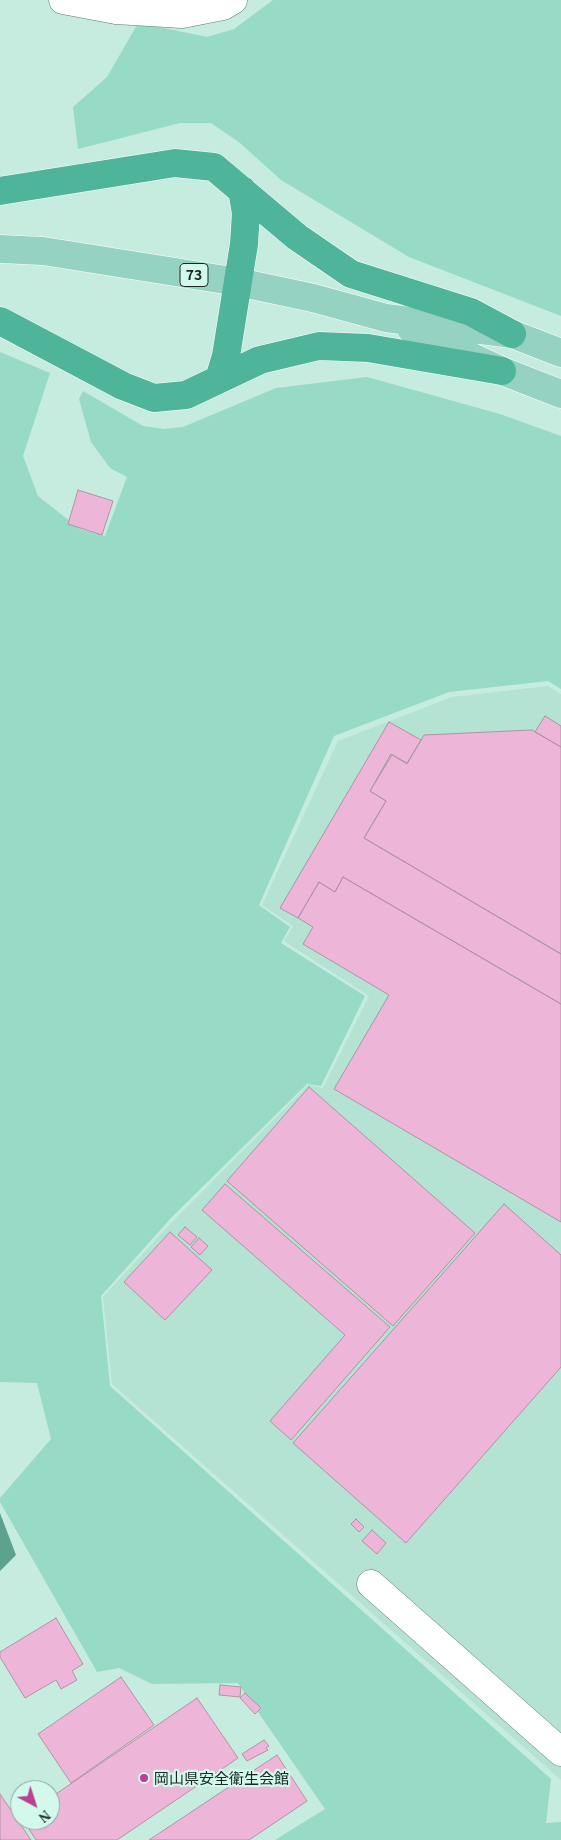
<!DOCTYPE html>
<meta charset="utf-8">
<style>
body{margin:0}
#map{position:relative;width:561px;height:1840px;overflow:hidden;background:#c6ece0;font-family:Georgia,serif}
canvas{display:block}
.north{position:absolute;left:10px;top:1780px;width:50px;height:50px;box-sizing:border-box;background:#d3f9ed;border:1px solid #89a59d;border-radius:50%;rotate:140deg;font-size:14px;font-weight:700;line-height:20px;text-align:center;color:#1a2824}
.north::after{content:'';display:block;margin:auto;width:18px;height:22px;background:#ba4194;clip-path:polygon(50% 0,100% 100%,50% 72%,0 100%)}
</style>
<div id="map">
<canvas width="561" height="1840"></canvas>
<div class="north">N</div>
</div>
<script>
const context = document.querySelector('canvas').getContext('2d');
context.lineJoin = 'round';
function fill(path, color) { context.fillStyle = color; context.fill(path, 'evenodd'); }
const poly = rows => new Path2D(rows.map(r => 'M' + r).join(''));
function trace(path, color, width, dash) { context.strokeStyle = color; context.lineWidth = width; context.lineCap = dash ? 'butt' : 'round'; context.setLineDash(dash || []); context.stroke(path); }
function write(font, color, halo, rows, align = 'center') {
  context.font = font + ' Georgia,"Noto Sans JP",serif'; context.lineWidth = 4.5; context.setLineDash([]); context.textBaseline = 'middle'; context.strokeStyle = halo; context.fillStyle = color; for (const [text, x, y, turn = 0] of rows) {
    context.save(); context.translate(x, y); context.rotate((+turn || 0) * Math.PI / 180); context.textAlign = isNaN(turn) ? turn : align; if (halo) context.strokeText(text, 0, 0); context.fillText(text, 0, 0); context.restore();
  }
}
fill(poly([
 [548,686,561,694,561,1780,112,1384,103,1297,168,1226,308,1085,323,1088,369,996,284,941,293,926,262,905,338,741,452,697]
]), '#b4e2d3');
fill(poly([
 [273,0,561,0,561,316,409,257,281,180,240,143,211,123,180,123,78,149,73,107,107,77,137,25,154,26,207,37,234,29],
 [0,352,50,373,23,456,38,496,80,529,105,536,127,477,110,468,91,442,79,399,83,391,143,426,164,429,183,427,276,388,367,377,500,414,561,436,561,689,548,681,449,692,334,736,259,905,290,927,281,943,365,996,321,1086,307,1084,173,1216,101,1296,110,1386,551,1779,546,1823,561,1822,561,1840,275,1840,325,1809,238,1683,152,1684,119,1668,97,1672,0,1502,0,1498,51,1439,37,1383,0,1382]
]), '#97dac6');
fill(poly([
 [0,1513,16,1555,0,1571]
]), '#5ca28e');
const building = poly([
 [78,490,113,501,102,535,68,524,78,490],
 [545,716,561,726,561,747,535,732,545,716],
 [389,722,421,740,407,763,391,754,370,791,386,801,364,838,561,954,561,1004,343,877,335,892,319,882,298,918,280,908,389,722],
 [532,730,561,747,561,954,364,838,386,801,370,791,392,755,407,764,424,735,532,730],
 [343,877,561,1004,561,1222,334,1089,389,995,303,944,313,927,298,918,319,882,335,892,343,877],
 [309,1087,475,1233,393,1326,227,1181,309,1087],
 [225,1184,390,1327,291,1440,270,1421,345,1335,202,1210,225,1184],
 [504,1204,561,1255,561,1367,406,1543,293,1443,504,1204],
 [185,1227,197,1237,190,1245,178,1235,185,1227],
 [170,1232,212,1270,165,1320,124,1282,170,1232],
 [199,1238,208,1246,200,1255,191,1247,199,1238],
 [356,1519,364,1527,359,1532,351,1524,356,1519],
 [372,1530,386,1543,377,1554,362,1541,372,1530],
 [56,1618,83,1664,72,1671,77,1680,61,1689,56,1680,25,1698,0,1657,0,1652,56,1618],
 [121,1677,154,1725,71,1783,38,1734,121,1677],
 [220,1685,241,1687,240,1697,219,1695,220,1685],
 [245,1693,261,1708,255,1714,240,1698,245,1693],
 [197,1698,238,1758,117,1840,36,1840,23,1820,50,1820,50,1798,197,1698],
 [264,1740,269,1746,266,1748,268,1750,247,1761,242,1754,264,1740],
 [277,1755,307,1801,249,1840,149,1840,277,1755],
 [0,1794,31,1840,0,1840,0,1794]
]);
fill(building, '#edb5d7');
trace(building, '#b193a4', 1);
const street = poly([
 [63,0,116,10,182,14,223,6,233,0],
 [371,1584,561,1752]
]);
const primary = poly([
 [0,249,43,251,238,282,313,298,386,318,512,334,561,353],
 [411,329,502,371,561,394]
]);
const highway = poly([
 [0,191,175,163,214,167,297,237,351,274,471,312,512,334],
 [0,321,123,386,154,398,186,395,260,360,319,346,368,348,502,371],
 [219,379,226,356,244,244,246,213,242,190]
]);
trace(street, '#5a7c72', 29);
trace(primary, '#fff', 29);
trace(highway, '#fff', 29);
trace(street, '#fff', 28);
trace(primary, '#95d2c2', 28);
trace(highway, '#4eb49a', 28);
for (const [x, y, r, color] of [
 [144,1778,5,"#ba4194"]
]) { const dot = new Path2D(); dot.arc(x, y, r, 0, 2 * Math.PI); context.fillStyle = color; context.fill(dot); trace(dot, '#d3f9ed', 2); }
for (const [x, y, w] of [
 [194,275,28]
]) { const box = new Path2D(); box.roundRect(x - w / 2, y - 11.5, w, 23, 4); context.fillStyle = '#d3f9ed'; context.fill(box); trace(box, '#1a2824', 1); }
write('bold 14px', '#1a2824', null, [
 ["73",194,275]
]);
write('15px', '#1a2824', '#d3f9ed', [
 ["岡山県安全衛生会館",154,1778]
], 'left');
</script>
